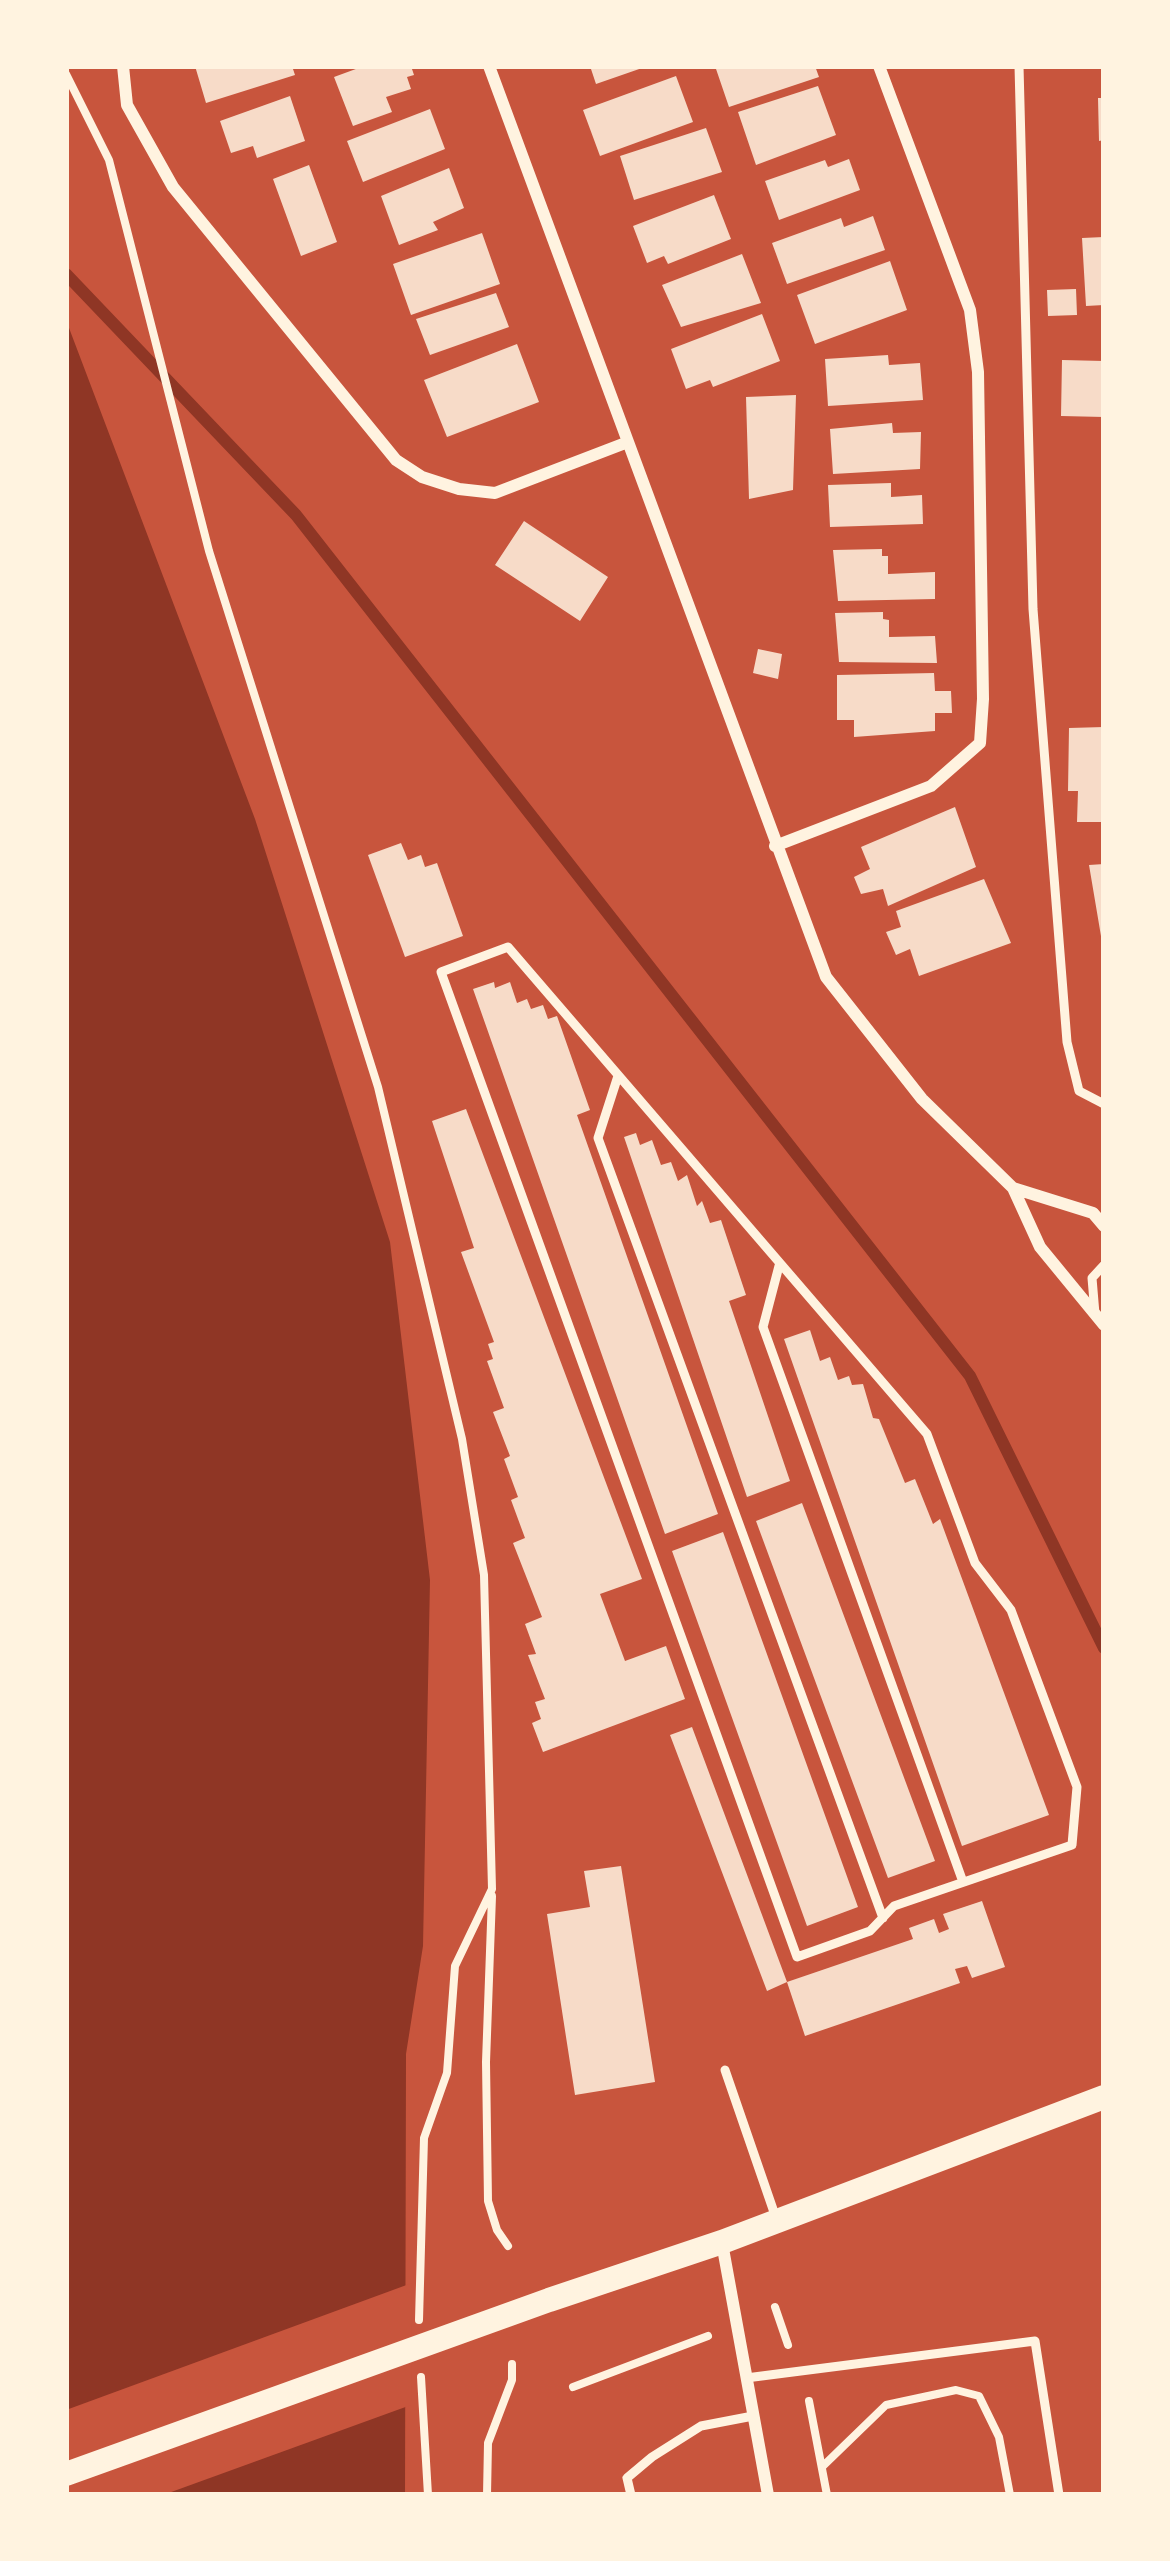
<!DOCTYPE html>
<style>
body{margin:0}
#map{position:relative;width:1170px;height:2561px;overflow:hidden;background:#c8553d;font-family:Signika,sans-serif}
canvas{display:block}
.frame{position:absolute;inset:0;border:69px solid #fff3e0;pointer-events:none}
</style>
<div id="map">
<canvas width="1170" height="2561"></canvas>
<div class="frame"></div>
</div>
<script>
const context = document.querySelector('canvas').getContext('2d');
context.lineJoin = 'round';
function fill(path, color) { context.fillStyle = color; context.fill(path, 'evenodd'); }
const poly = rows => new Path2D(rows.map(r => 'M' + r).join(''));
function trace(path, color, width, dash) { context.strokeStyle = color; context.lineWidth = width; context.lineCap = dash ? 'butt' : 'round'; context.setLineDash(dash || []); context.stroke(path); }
fill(poly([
 [66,320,255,819,390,1242,430,1580,423,1946,406,2054,405,2495,66,2495]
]), '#8f3625');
fill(poly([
 [412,2283,411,2405,163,2495,66,2495,66,2410]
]), '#c8553d');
trace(poly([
 [66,274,296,515,970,1376,1104,1648]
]), '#8f3625', 12);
fill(poly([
 [195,66,292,66,295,75,206,103],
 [364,66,411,66,414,75,407,77,411,89,386,97,392,112,353,126,334,77],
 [590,66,645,66,645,67,596,84],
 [715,66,815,66,819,77,729,107],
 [676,76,693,122,600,156,583,110],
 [818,86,836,135,756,165,738,112],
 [290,96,305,141,257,158,253,146,231,153,220,121],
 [1098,98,1104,98,1104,140,1099,141],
 [430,109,445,149,363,182,347,141],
 [706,128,722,172,634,200,620,156],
 [849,159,860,190,779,220,765,181,825,160,828,167],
 [309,165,337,242,301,256,273,179],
 [449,168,464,208,433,222,438,230,399,245,381,196],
 [714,195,731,239,668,264,664,256,647,263,633,226],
 [873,216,885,250,787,284,772,243,841,218,844,227],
 [482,233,500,284,411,315,393,264],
 [1104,237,1104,305,1086,306,1082,238],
 [742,254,761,303,681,327,662,285],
 [890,261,907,310,815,344,797,295],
 [1076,289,1077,315,1048,316,1047,290],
 [496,293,509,327,430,355,416,319],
 [762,314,780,361,713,387,710,380,686,389,671,349],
 [517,344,539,402,447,437,424,380],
 [888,355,889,365,920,363,923,400,828,406,825,359],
 [1062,360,1104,361,1104,417,1061,416],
 [796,395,793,490,749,499,746,397],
 [892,423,893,433,921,432,920,469,833,474,830,429],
 [891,483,891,497,922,495,923,524,830,527,828,485],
 [524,521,608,577,580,621,495,565],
 [882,549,882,556,888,556,888,574,935,572,935,599,838,601,833,550],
 [883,612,883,619,889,620,889,637,935,636,937,663,839,662,835,613],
 [758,649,782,654,778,679,753,673],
 [934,673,935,691,951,691,952,713,935,713,935,731,854,737,854,720,837,720,837,675],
 [1104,727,1104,822,1077,822,1078,791,1068,791,1069,728],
 [955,807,976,867,888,906,883,889,861,894,854,877,870,869,861,847],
 [401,843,408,860,421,855,425,867,437,863,463,936,405,957,368,855],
 [1104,864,1104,942,1102,942,1089,865],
 [984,879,1011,943,919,976,910,949,896,955,886,932,901,927,896,911],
 [494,982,495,988,510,982,517,1003,527,999,531,1009,543,1005,548,1019,557,1016,590,1110,577,1115,718,1514,665,1534,473,989],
 [466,1109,642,1579,600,1594,625,1661,666,1646,685,1699,543,1752,532,1723,541,1719,535,1702,545,1699,528,1655,536,1654,525,1624,542,1617,513,1543,525,1538,511,1500,518,1497,504,1459,510,1456,493,1412,504,1408,487,1361,493,1359,488,1344,494,1342,461,1252,474,1248,432,1121],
 [636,1133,640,1145,652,1140,661,1165,671,1162,678,1181,687,1175,697,1206,702,1201,710,1223,721,1220,746,1295,729,1301,790,1481,747,1497,624,1137],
 [810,1330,820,1361,830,1357,838,1380,849,1376,852,1385,863,1384,873,1418,879,1419,905,1483,915,1479,933,1524,940,1519,1049,1815,962,1846,784,1339],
 [802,1503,935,1861,888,1878,756,1521],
 [723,1532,858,1907,807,1926,672,1551],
 [692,1727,787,1982,767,1991,670,1735],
 [621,1866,655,2082,575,2095,547,1914,590,1907,584,1871],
 [982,1901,1005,1967,972,1978,967,1966,955,1969,960,1983,805,2036,787,1982,913,1939,909,1928,934,1919,939,1933,949,1929,943,1914]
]), '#f7dbc8');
trace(poly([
 [66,74,109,160,209,551,378,1087,462,1439,484,1575,492,1889,455,1966,447,2073,424,2138,419,2320],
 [492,1896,486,2062,488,2201,497,2230,508,2246],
 [775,2307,788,2345],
 [421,2377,428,2495],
 [573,2387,708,2336],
 [809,2401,827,2495],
 [822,2467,886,2405,956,2390,979,2396,999,2437,1010,2495],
 [487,2495,488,2443,512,2380,512,2364]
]), '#fff3e0', 8);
trace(poly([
 [1019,66,1033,609,1067,1042,1079,1091,1104,1104],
 [508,947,927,1434,975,1563,1011,1610,1077,1787,1072,1845,894,1906,870,1931,797,1957,441,972,508,947],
 [618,1076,598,1138,883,1918],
 [779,1266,763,1327,963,1882],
 [1095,1314,1092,1278,1104,1265],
 [725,2070,776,2218],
 [746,2378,1035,2341,1059,2495],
 [631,2495,627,2478,652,2457,701,2426,753,2416]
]), '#fff3e0', 9);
trace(poly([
 [123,66,127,105,173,187,396,460,422,477,459,489,495,493,628,442],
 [489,66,826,977,922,1099,1013,1188,1040,1247,1104,1325],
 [775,846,931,786,980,743,983,699,978,372,970,310,879,66],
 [1013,1188,1093,1213,1104,1226],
 [722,2243,768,2495]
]), '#fff3e0', 12);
trace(poly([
 [66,2474,549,2300,722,2242,1104,2097]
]), '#fff3e0', 24);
</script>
